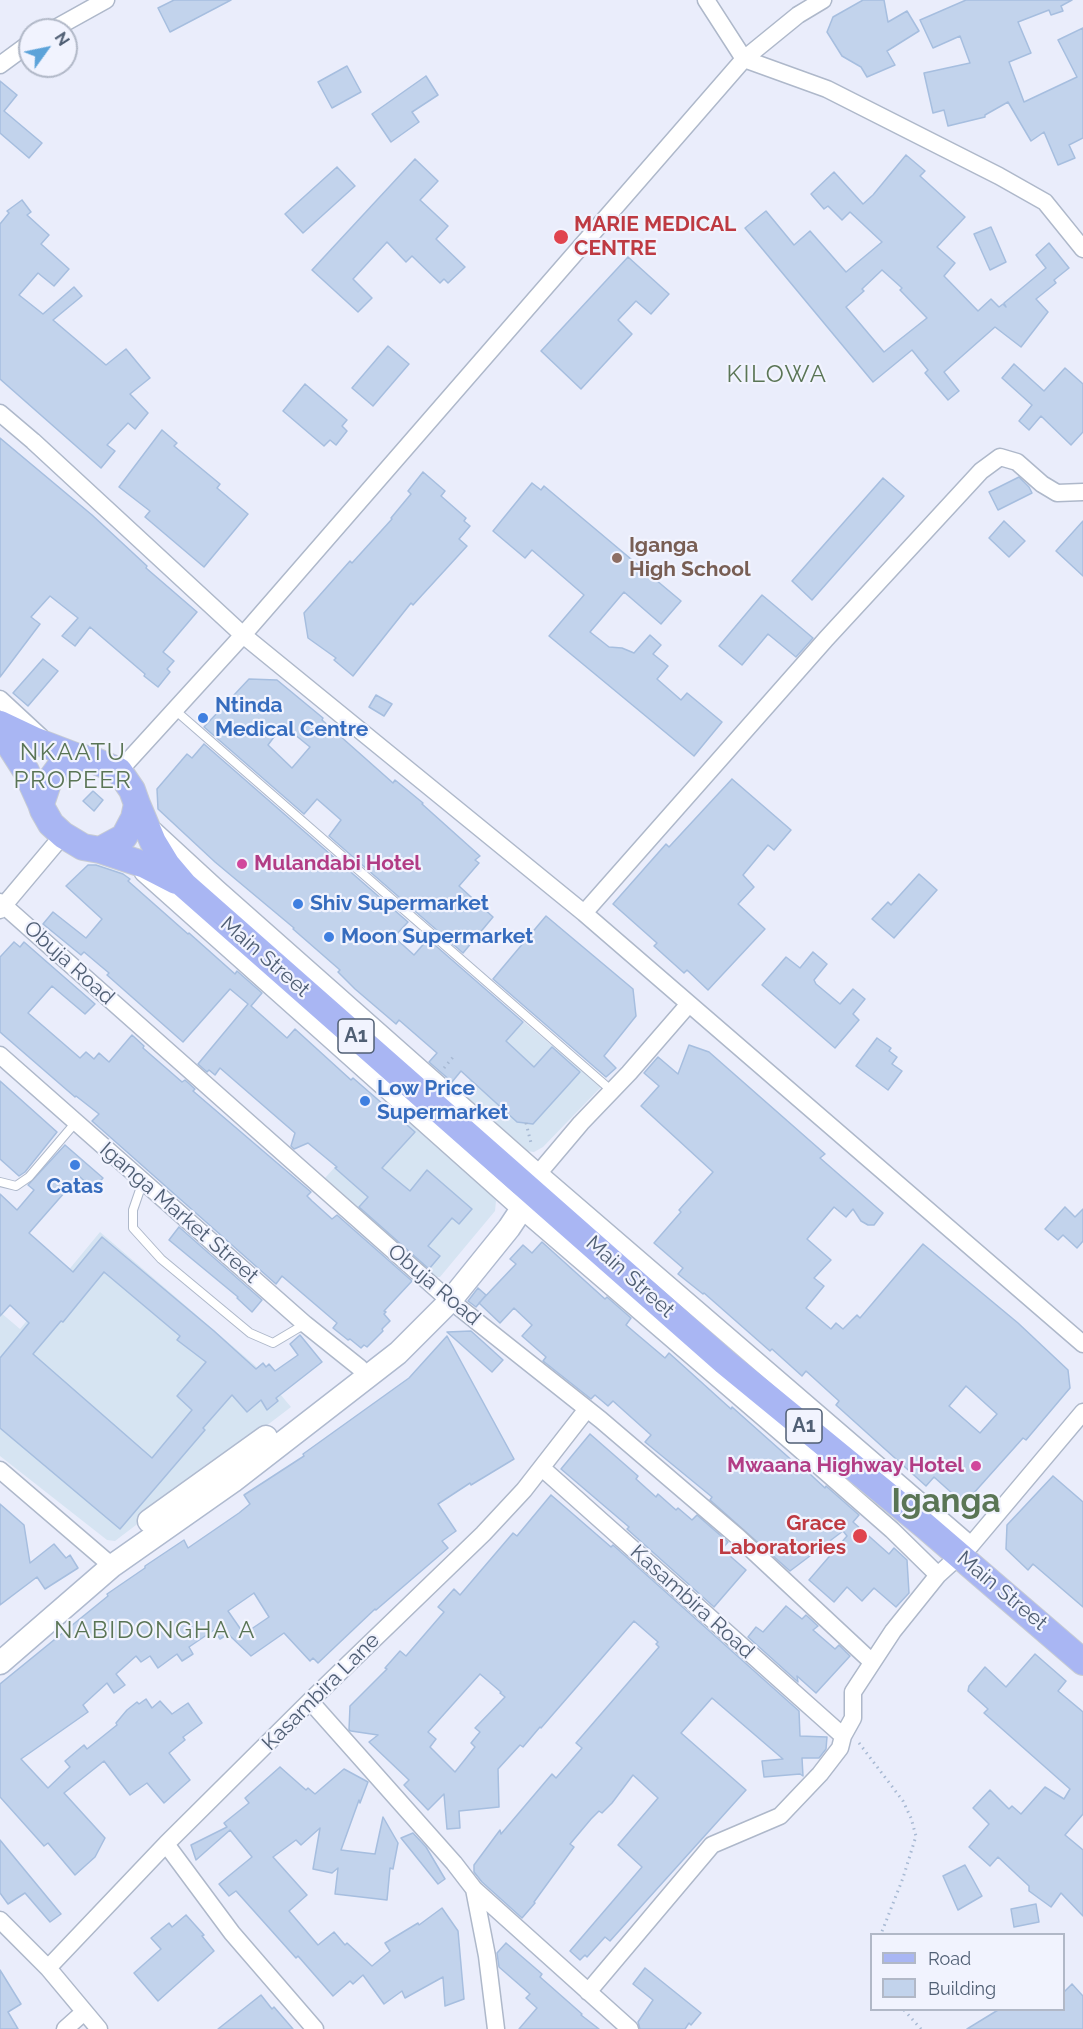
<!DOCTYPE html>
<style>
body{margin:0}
#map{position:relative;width:1083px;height:2029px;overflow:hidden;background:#eaedfb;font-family:Raleway,sans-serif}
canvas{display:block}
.legend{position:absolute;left:870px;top:1933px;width:195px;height:78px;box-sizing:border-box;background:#f1f3fe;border:2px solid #b1b8c7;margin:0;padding:8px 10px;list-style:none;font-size:18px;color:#505f74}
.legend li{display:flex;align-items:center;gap:12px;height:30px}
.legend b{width:30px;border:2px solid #b1b8c7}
.north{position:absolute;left:18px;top:18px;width:60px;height:60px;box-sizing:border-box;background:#f1f3fe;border:2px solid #b1b8c7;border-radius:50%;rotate:57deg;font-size:16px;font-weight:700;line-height:24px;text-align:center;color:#505f74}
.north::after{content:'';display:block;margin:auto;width:21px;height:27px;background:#5ca3d9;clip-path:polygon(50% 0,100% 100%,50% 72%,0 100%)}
</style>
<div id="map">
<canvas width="1083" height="2029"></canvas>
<ul class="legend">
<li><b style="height:8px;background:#a9b6f3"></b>Road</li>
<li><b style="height:16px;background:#c2d3ec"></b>Building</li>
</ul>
<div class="north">N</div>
</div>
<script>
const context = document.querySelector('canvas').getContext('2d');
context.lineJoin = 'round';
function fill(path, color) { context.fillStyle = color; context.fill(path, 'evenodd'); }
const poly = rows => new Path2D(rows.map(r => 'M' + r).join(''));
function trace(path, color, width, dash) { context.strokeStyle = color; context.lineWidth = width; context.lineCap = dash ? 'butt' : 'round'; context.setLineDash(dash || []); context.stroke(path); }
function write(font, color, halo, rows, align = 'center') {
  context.font = font + ' Raleway,sans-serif'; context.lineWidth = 4.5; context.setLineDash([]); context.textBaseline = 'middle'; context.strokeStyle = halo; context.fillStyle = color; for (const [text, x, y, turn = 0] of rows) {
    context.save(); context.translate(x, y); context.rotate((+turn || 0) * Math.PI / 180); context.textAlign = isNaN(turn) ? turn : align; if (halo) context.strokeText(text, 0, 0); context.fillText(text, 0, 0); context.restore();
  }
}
fill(poly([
 [524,1022,601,1087,543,1147,534,1152,526,1151,456,1095],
 [391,1105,493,1195,496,1201,495,1211,440,1277,434,1277,325,1178],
 [100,1232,258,1368,291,1407,115,1541,107,1540,0,1456,0,1312,20,1329]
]), '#d6e4f2');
const building = poly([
 [174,0,231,0,170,32,158,8,174,0],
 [863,0,884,0,888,22,907,11,919,31,887,51,895,65,867,77,861,67,842,56,827,32,833,17,863,0],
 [966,0,1072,0,1061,6,1063,11,1051,15,1049,10,1018,22,1031,53,1009,62,1024,102,1077,77,1058,40,1083,28,1083,138,1069,145,1075,158,1058,165,1044,132,1031,141,1008,102,985,115,985,117,948,126,944,110,933,113,924,73,970,63,960,36,933,48,920,20,966,0],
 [347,66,361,92,332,108,318,82,347,66],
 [426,76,438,95,412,112,419,122,391,142,372,114,426,76],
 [0,81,17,95,4,111,42,143,29,158,0,133,0,81],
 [906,155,925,171,920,176,965,217,937,247,955,263,944,276,978,311,991,299,999,307,1003,304,1006,307,1004,303,1046,268,1036,255,1049,243,1069,268,1054,280,1056,283,1036,299,1048,312,1021,347,995,327,944,372,959,391,948,400,925,373,928,370,912,350,873,382,745,228,766,211,794,245,810,231,846,272,882,242,850,212,842,220,828,206,824,209,811,194,834,172,863,204,873,195,906,155],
 [882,270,902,288,900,290,927,318,884,352,846,307,864,291,862,289,882,270],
 [415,159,438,181,420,200,448,226,436,239,465,267,448,283,444,279,440,283,412,256,406,262,387,242,353,279,372,298,358,312,312,270,415,159],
 [337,167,355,186,303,233,285,214,337,167],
 [22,200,31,212,27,215,49,235,41,244,69,269,54,286,38,273,19,295,43,314,74,287,82,296,53,320,106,365,126,349,150,378,130,394,148,413,135,429,128,423,107,445,115,451,101,468,0,379,0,224,9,213,7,211,22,200],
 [991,227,1006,262,990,270,974,234,991,227],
 [628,257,669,294,651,314,636,301,618,320,632,334,581,389,541,351,628,257],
 [388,346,409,364,373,406,352,388,388,346],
 [1014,364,1044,391,1065,368,1083,384,1083,432,1071,445,1041,416,1029,430,1019,421,1032,405,1002,378,1014,364],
 [305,384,347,420,342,426,347,431,336,445,330,440,324,446,283,411,305,384],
 [162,430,177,443,174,446,220,484,217,488,248,514,204,567,145,517,150,511,119,487,162,430],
 [0,438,92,515,147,566,146,568,197,612,163,652,174,661,167,669,170,672,158,687,144,676,145,674,90,627,75,646,62,636,78,618,50,596,31,617,40,624,0,677,0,438],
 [423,472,445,491,441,496,466,518,464,521,470,526,459,539,467,546,413,605,411,603,353,676,334,660,336,658,308,638,304,613,350,561,352,563,392,519,391,518,411,494,408,491,423,472],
 [1019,477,1029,487,1032,493,998,510,989,492,1019,477],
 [883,478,904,496,812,600,792,581,883,478],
 [532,483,541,490,544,486,681,601,661,624,624,592,590,632,609,647,622,648,634,653,650,635,661,645,653,654,668,666,657,679,681,700,687,693,722,722,694,756,549,636,584,595,532,550,525,558,493,531,532,483],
 [1004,521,1025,541,1009,557,989,538,1004,521],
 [1083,521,1083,576,1056,551,1083,521],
 [762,595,813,638,796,657,768,634,742,665,719,646,762,595],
 [43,659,58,671,28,706,13,693,43,659],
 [249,679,277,680,323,718,322,720,393,783,395,780,423,803,422,804,480,856,475,860,479,863,459,886,493,917,463,953,329,836,341,820,317,799,304,814,204,727,249,679],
 [283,725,310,747,292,768,268,745,283,725],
 [376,695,392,704,384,716,369,707,376,695],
 [204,744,408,922,394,937,414,955,428,939,523,1022,506,1041,534,1067,552,1047,580,1072,533,1124,517,1122,461,1071,452,1082,429,1062,437,1053,399,1020,396,1024,355,989,338,972,340,970,293,929,294,928,215,862,158,809,157,789,187,754,192,758,204,744],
 [732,779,791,830,774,850,768,845,743,875,754,887,738,904,765,929,708,990,687,970,684,973,654,946,657,943,613,904,666,844,669,847,732,779],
 [93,791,103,800,94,811,83,801,93,791],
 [88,865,96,865,123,874,130,879,128,881,188,934,189,933,235,974,237,971,262,993,251,1006,287,1038,295,1029,351,1080,353,1078,415,1132,382,1168,410,1191,427,1170,472,1209,459,1224,452,1218,428,1246,440,1256,429,1269,359,1207,368,1197,335,1168,337,1167,308,1143,294,1149,291,1146,295,1133,220,1068,215,1075,209,1070,207,1072,198,1064,248,1004,230,989,183,1042,107,975,109,973,84,952,81,955,43,924,53,912,86,938,102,919,66,886,88,865],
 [919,874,937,890,894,938,872,919,888,902,891,905,919,874],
 [546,916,633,989,636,1016,604,1056,616,1068,606,1077,493,979,546,916],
 [14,942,20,947,24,942,95,1004,85,1014,52,986,28,1013,80,1058,86,1052,94,1059,99,1053,109,1062,132,1035,144,1046,143,1048,182,1082,185,1080,195,1089,193,1091,311,1192,307,1196,312,1201,332,1219,337,1215,412,1281,384,1311,386,1312,384,1314,390,1321,382,1329,383,1331,367,1347,364,1345,361,1348,350,1339,348,1340,333,1328,337,1323,282,1276,276,1284,92,1121,99,1114,76,1096,75,1097,0,1032,0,957,14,942],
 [813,952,827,964,814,980,816,984,840,1004,853,989,865,999,853,1014,859,1020,835,1048,762,985,786,957,800,968,813,952],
 [877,1038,891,1048,889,1051,897,1057,892,1064,902,1071,888,1090,856,1066,877,1038],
 [689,1045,709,1052,825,1154,820,1158,883,1213,874,1225,868,1225,861,1221,853,1209,846,1217,834,1207,807,1239,831,1260,814,1278,824,1286,806,1308,831,1329,836,1323,843,1329,857,1315,860,1318,923,1244,1018,1323,1068,1370,1070,1388,1026,1440,1023,1438,964,1504,934,1477,926,1486,836,1405,839,1401,806,1371,802,1376,772,1349,770,1351,704,1293,703,1294,678,1274,683,1268,654,1243,681,1212,679,1210,713,1172,641,1106,659,1086,644,1073,658,1057,678,1074,689,1045],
 [966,1386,997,1414,980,1433,949,1406,966,1386],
 [0,1081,57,1132,25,1172,19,1176,0,1159,0,1081],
 [65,1145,103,1178,93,1189,79,1176,29,1233,73,1272,102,1237,214,1331,256,1369,263,1363,266,1367,269,1364,275,1371,298,1355,290,1344,300,1335,322,1362,276,1398,278,1401,267,1410,261,1400,247,1412,232,1395,203,1428,205,1430,120,1529,0,1428,0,1358,29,1323,10,1305,0,1316,0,1194,17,1210,34,1190,28,1185,65,1145],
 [104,1272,180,1336,177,1340,206,1362,177,1396,192,1410,152,1458,33,1354,61,1321,63,1322,104,1272],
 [1065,1207,1075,1217,1083,1209,1083,1241,1077,1248,1063,1235,1058,1240,1045,1229,1065,1207],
 [179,1227,262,1300,252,1312,237,1298,238,1297,169,1240,179,1227],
 [542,1242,605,1299,607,1297,631,1318,626,1325,665,1358,669,1353,731,1409,732,1407,796,1464,797,1462,825,1488,826,1486,859,1515,853,1522,889,1554,894,1548,907,1560,909,1593,896,1607,874,1588,862,1601,847,1587,834,1602,809,1580,847,1536,843,1531,790,1571,710,1500,712,1497,645,1442,651,1435,613,1401,608,1406,595,1395,591,1399,543,1361,546,1357,522,1336,532,1325,514,1308,500,1323,479,1303,516,1264,510,1259,523,1245,532,1253,542,1242],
 [478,1288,486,1295,476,1307,468,1301,478,1288],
 [471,1331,503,1360,492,1372,447,1332,471,1331],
 [447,1336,514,1459,471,1485,470,1483,438,1504,456,1531,442,1541,448,1548,376,1610,375,1609,318,1663,313,1658,310,1661,284,1633,251,1656,228,1634,220,1639,214,1630,189,1647,193,1654,182,1661,177,1654,158,1668,150,1656,141,1662,136,1656,116,1674,125,1685,114,1693,107,1683,83,1705,88,1712,21,1759,48,1788,70,1767,65,1761,84,1745,87,1749,117,1725,116,1723,127,1710,137,1702,139,1704,146,1699,152,1708,160,1701,172,1714,188,1703,202,1723,183,1737,185,1740,169,1753,190,1780,164,1803,147,1783,130,1795,104,1761,64,1793,105,1838,95,1857,75,1875,48,1843,44,1846,0,1797,0,1684,108,1596,107,1594,145,1568,145,1566,184,1540,188,1548,239,1513,250,1504,244,1495,304,1456,303,1454,409,1378,447,1336],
 [254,1593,269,1617,244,1634,228,1611,254,1593],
 [590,1434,638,1476,636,1479,656,1497,658,1494,676,1510,678,1508,692,1520,697,1515,728,1542,722,1549,746,1570,714,1607,627,1529,629,1527,561,1469,590,1434],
 [1053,1476,1083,1502,1083,1607,1033,1564,1028,1570,1006,1549,1007,1525,1053,1476],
 [551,1495,611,1547,613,1545,799,1711,800,1736,827,1737,826,1749,819,1758,802,1758,803,1776,800,1774,764,1777,762,1761,783,1759,712,1698,681,1733,746,1790,610,1941,605,1937,587,1957,585,1955,580,1960,570,1951,642,1867,618,1845,658,1798,633,1775,612,1803,602,1813,599,1811,591,1819,570,1844,574,1847,534,1902,535,1903,522,1918,482,1882,474,1872,474,1865,500,1830,501,1834,552,1774,556,1778,582,1748,576,1743,659,1647,656,1644,658,1642,634,1621,541,1728,540,1727,523,1747,520,1745,498,1769,499,1807,459,1811,460,1828,447,1829,444,1794,428,1810,404,1785,409,1780,369,1742,378,1735,351,1731,349,1730,350,1706,387,1669,385,1668,400,1651,406,1656,444,1612,438,1607,454,1589,460,1595,513,1533,517,1536,551,1495],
 [480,1674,501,1692,500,1693,505,1697,475,1728,480,1732,471,1743,475,1747,455,1772,430,1747,436,1739,428,1732,480,1674],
 [0,1504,24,1525,30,1563,54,1544,66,1558,70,1555,78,1568,45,1589,37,1577,0,1605,0,1504],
 [786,1606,802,1619,806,1615,818,1626,813,1630,835,1649,839,1645,850,1656,816,1693,797,1676,798,1682,748,1637,756,1627,763,1632,786,1606],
 [1035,1654,1066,1681,1058,1691,1083,1712,1083,1814,1065,1835,1083,1850,1083,1916,1061,1893,1051,1907,1029,1891,1029,1886,998,1857,990,1866,969,1847,989,1824,973,1808,990,1790,1009,1809,1012,1806,1021,1814,1045,1787,1064,1799,1070,1789,984,1713,988,1709,968,1691,969,1686,985,1667,1006,1687,1035,1654],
 [280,1767,306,1790,308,1788,315,1794,344,1769,368,1782,360,1803,359,1800,341,1850,375,1854,383,1817,398,1843,393,1869,390,1868,387,1900,335,1894,338,1868,332,1873,313,1869,320,1828,301,1845,296,1840,273,1857,307,1895,289,1911,318,1945,334,1932,345,1945,347,1943,372,1966,390,1951,385,1943,418,1923,419,1925,442,1908,458,1931,464,1999,445,2006,443,1977,405,1998,402,1991,384,2004,363,1975,353,1984,350,1981,333,1996,298,1956,296,1958,236,1891,229,1896,219,1884,252,1857,230,1830,196,1860,191,1845,227,1827,224,1823,249,1803,245,1798,280,1767],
 [413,1833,426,1847,445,1879,438,1884,401,1838,413,1833],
 [0,1840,61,1914,50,1922,25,1893,8,1904,0,1893,0,1840],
 [965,1865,982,1896,958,1910,943,1876,965,1865],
 [1036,1904,1039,1922,1014,1927,1011,1909,1036,1904],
 [186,1915,204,1935,202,1936,214,1951,158,2001,134,1973,161,1949,151,1938,169,1923,172,1927,186,1915],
 [506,1943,542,1974,540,1977,582,2014,581,2015,599,2029,519,2029,537,2008,526,1998,530,1994,499,1967,497,1953,506,1943],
 [645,1968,701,2013,691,2025,689,2023,685,2029,640,2029,638,2022,653,2000,633,1984,645,1968],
 [0,1970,21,2004,8,2012,18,2029,0,2029,0,1970],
 [1072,1984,1083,1996,1083,2029,967,2029,998,2010,1064,2010,1064,1992,1072,1984],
 [261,1995,272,2009,274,2007,293,2029,218,2029,261,1995]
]);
fill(building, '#c2d3ec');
trace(building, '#a6bedf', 1.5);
const lane = poly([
 [176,711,612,1091],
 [143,1181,133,1210,133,1228,161,1259,250,1333,273,1343,305,1324],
 [0,1182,16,1186,29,1177,76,1122]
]);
const street = poly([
 [706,0,744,59,827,89,999,176,1045,202,1083,249],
 [52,30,106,0],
 [0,65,30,43],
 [0,413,33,441,243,635,584,913,1083,1344],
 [0,699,41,737],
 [119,771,243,635,744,59,798,15,823,0],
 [154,830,217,888,530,1165,971,1545],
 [143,873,512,1202,788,1439,892,1530,938,1575],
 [0,902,441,1293,601,1420,738,1537,872,1662],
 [0,910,63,835],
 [584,913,826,639,981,471,1000,457,1017,462,1042,484,1057,493,1083,492],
 [0,1055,305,1324,360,1368],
 [532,1181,581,1123,629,1073,688,1005],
 [542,1468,843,1736],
 [0,1470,112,1566],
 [310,1701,454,1863,474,1889,487,1956,496,2029],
 [166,1844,232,1933,315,2029],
 [474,1889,630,2029],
 [0,1920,48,1968,99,2029],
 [48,1968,166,1844,310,1701,483,1534,524,1490,587,1409],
 [588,1992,712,1845,780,1816,820,1774,840,1748,843,1736,853,1718,853,1692,893,1631,938,1575,971,1545,1083,1412],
 [65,2029,84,2012]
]);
const secondary = poly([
 [149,1521,266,1437],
 [0,1663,112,1566,233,1481,398,1353,450,1301,509,1228,521,1210,528,1186]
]);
const primary = poly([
 [0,724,36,741,78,757],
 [0,730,26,771,41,804,43,810,51,824,63,835,83,847,100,850,124,837,134,818,137,804,132,790,119,771,93,760,78,757,62,764,48,783,41,804],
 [137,804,153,842,167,865,184,885,725,1362,925,1526,1083,1662],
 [100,850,145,865,176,881]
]);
trace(lane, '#aeb8ca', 10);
trace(street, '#aeb8ca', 19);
trace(secondary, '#afbacf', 25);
trace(primary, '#c7ccd3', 28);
trace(poly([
 [444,1068,454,1056],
 [526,1123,531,1143],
 [859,1743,903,1801,911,1818,916,1836,903,1878,881,1934],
 [904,2010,921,2029]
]), '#a7b9d3', 3, [1.5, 4.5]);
trace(lane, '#fff', 8);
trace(street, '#fff', 16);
trace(secondary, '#fff', 22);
trace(primary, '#a9b6f3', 26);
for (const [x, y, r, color] of [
 [561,237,8,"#e0444e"],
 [617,558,6,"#8d6e63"],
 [203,718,6,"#3f7fe0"],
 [242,864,6,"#d1479c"],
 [298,904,6,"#3f7fe0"],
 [329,937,6,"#3f7fe0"],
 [365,1101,6,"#3f7fe0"],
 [75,1165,6,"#3f7fe0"],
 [976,1466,6,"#d1479c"],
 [860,1536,8,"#e0444e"]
]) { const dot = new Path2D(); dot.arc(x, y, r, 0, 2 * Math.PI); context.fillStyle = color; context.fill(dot); trace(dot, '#f1f3fe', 2); }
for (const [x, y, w] of [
 [356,1036,36],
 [804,1426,36]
]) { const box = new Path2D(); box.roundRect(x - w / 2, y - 17, w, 34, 4.5); context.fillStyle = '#f1f3fe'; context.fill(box); trace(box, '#505f74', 1.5); }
write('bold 20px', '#505f74', null, [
 ["A1",356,1036],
 ["A1",804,1426]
]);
write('bold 21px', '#be3a42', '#f1f3fe', [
 ["MARIE MEDICAL",574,225],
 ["CENTRE",574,249],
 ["Grace",846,1524,"right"],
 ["Laboratories",846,1548,"right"]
], 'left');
write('bold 21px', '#785e54', '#f1f3fe', [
 ["Iganga",629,546],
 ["High School",629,570]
], 'left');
write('bold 21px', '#366cbe', '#f1f3fe', [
 ["Ntinda",215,706],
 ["Medical Centre",215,730],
 ["Shiv Supermarket",310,904],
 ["Moon Supermarket",341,937],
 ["Low Price",377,1089],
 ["Supermarket",377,1113],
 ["Catas",75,1187,"center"]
], 'left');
write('bold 21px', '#b23c85', '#f1f3fe', [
 ["Mulandabi Hotel",254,864],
 ["Mwaana Highway Hotel",964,1466,"right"]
], 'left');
write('21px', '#505f74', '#f1f3fe', [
 ["Main Street",265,957,41],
 ["Obuja Road",69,963,42],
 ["Iganga Market Street",179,1213,41],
 ["Main Street",630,1277,42],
 ["Obuja Road",434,1285,40],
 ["Main Street",1002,1591,40],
 ["Kasambira Road",692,1602,42],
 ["Kasambira Lane",321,1692,-45]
]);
context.letterSpacing = '1.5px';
write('24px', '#5a7555', '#f1f3fe', [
 ["KILOWA",777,375],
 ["NKAATU",73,753],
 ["PROPEER",73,781],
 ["NABIDONGHA A",155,1631]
]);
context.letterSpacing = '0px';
write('bold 33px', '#5a7555', '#f1f3fe', [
 ["Iganga",946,1502]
]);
</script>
